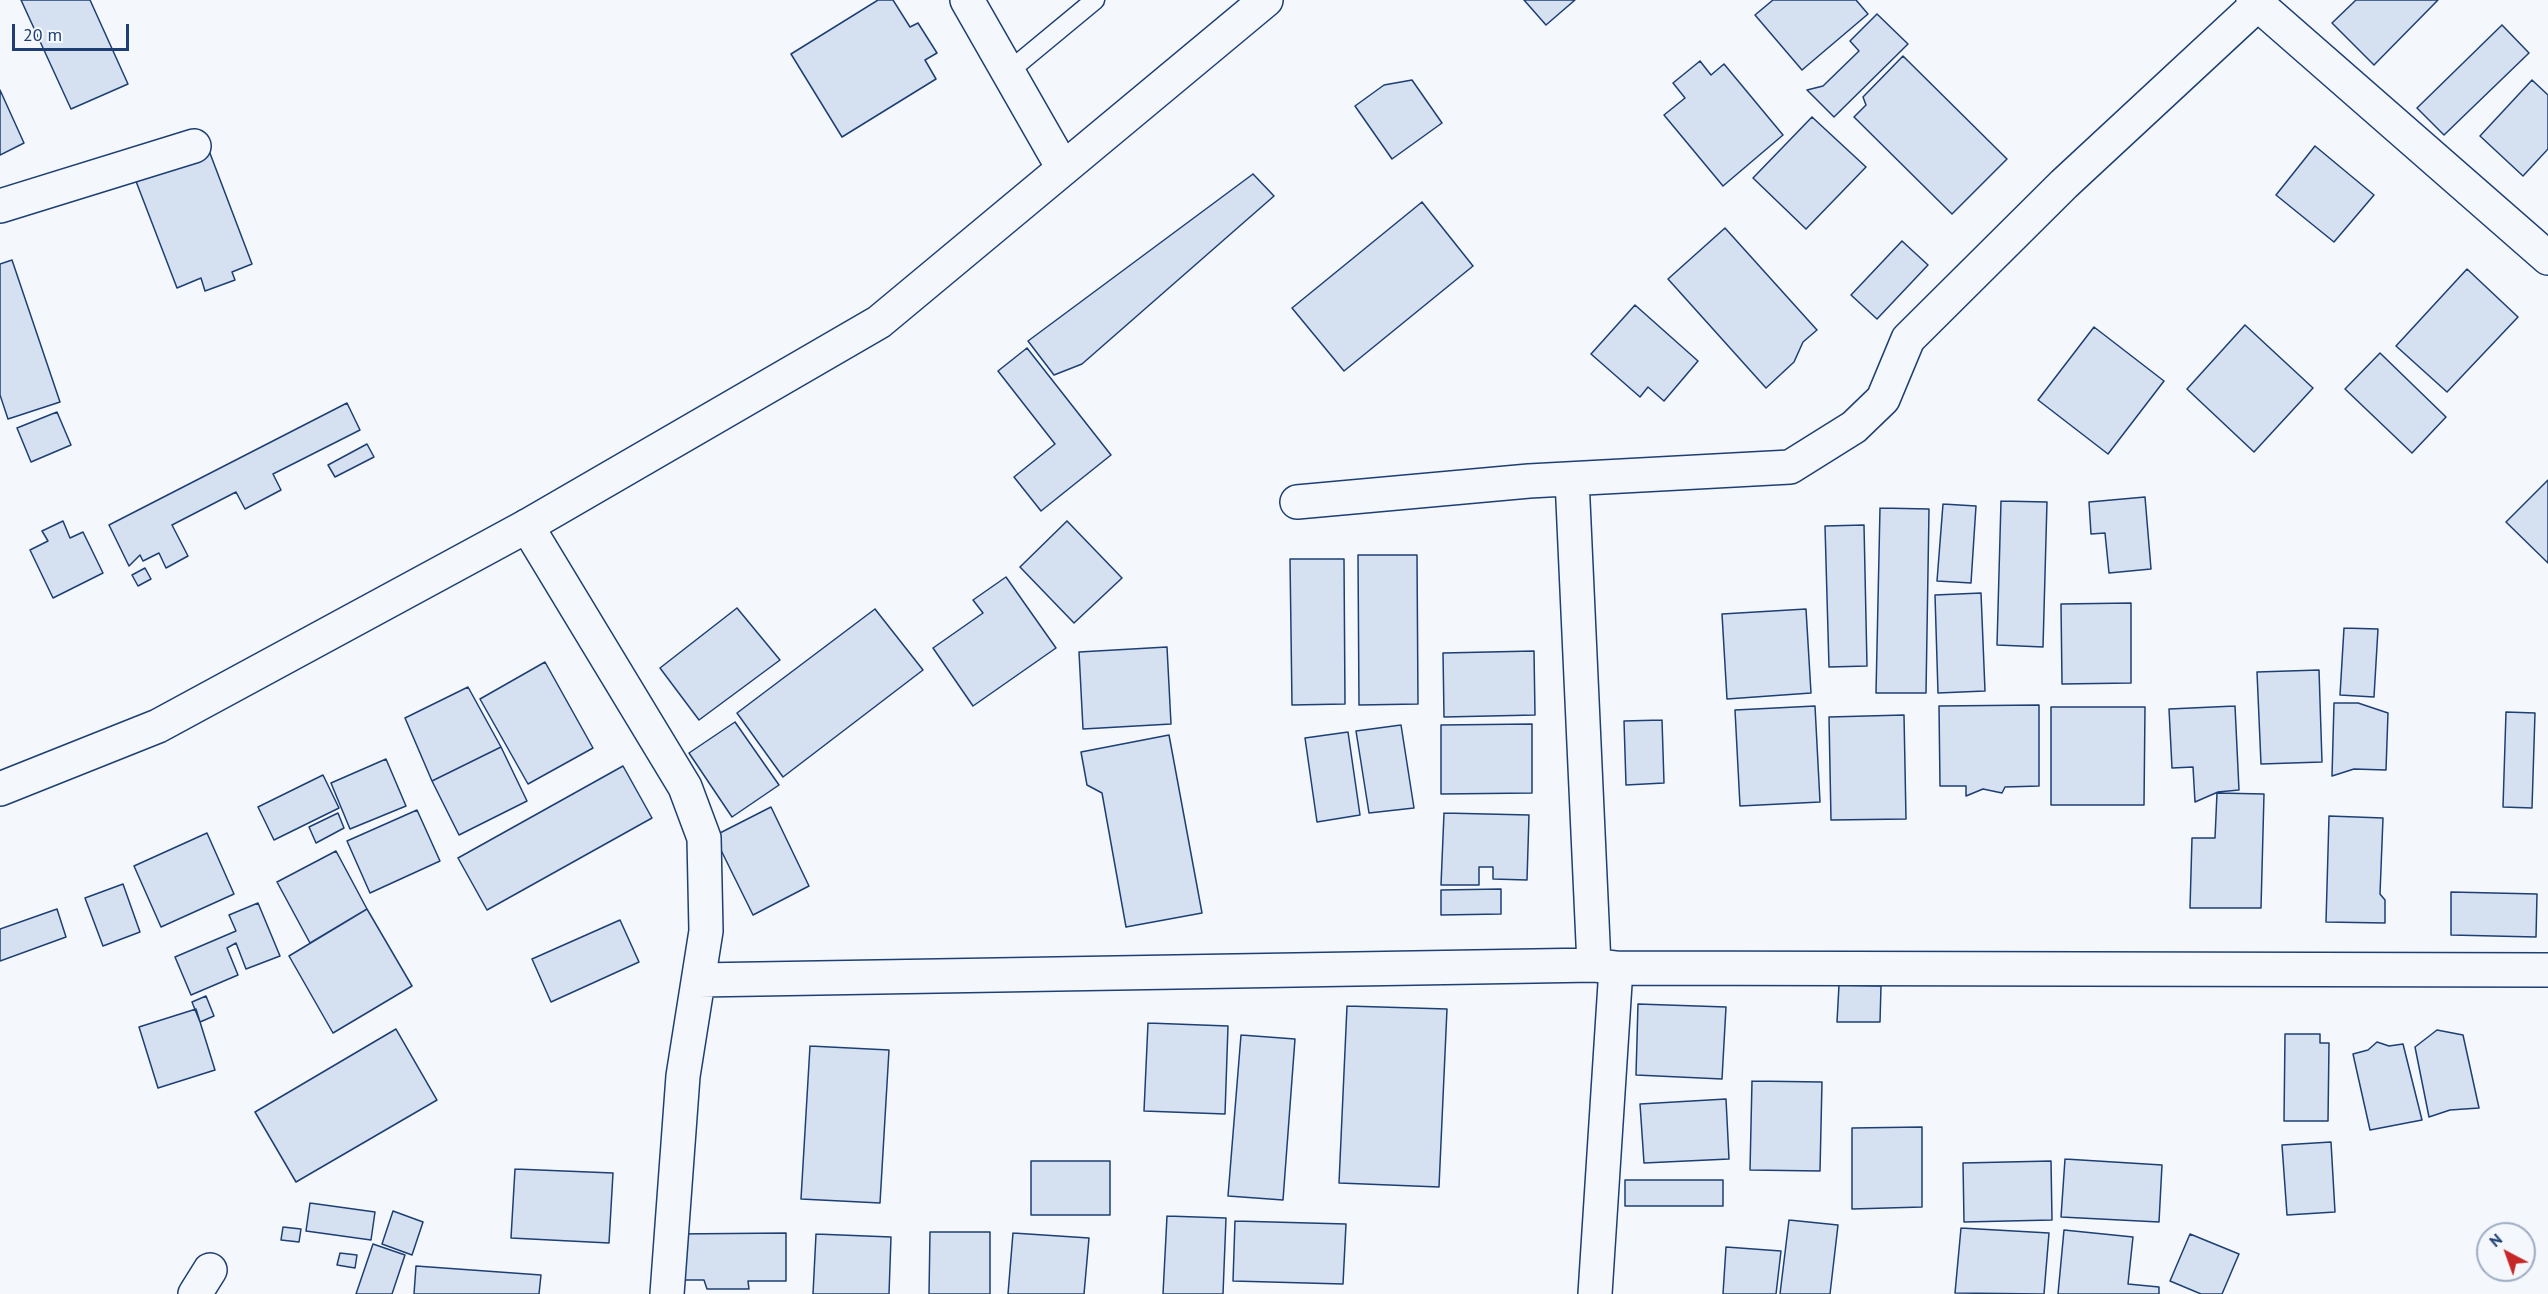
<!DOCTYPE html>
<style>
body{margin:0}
#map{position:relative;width:2548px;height:1294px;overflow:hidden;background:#f4f7fb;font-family:"PT Sans",sans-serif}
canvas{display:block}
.north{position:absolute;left:2476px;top:1222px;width:60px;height:60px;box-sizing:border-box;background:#f4f7fb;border:2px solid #9eadc5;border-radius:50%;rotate:319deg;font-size:16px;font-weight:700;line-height:24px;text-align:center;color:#1d3f73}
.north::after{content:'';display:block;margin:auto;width:21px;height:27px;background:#c62828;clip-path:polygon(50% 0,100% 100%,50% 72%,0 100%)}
.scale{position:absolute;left:12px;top:24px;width:117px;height:27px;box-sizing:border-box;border:3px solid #1d3f73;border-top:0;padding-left:8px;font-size:18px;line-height:21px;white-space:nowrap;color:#1d3f73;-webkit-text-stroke:4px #f4f7fb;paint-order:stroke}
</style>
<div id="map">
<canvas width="2548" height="1294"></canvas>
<div class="north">N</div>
<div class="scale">20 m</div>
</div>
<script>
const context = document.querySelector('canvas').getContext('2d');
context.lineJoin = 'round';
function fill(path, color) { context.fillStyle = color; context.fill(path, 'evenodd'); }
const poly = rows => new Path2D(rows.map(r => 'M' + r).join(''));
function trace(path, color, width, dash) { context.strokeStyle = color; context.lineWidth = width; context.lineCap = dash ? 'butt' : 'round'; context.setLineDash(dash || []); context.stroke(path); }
const building = poly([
 [21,0,90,0,128,84,71,109,21,0],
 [878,0,893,0,910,27,918,23,937,53,925,60,936,79,842,137,791,54,878,0],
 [1524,0,1575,0,1546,25,1524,0],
 [1773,0,1856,0,1868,14,1802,70,1755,15,1773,0],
 [2356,0,2438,0,2374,65,2332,23,2356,0],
 [1877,14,1908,44,1834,117,1807,90,1823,86,1859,51,1850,41,1877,14],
 [2502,25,2529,53,2444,135,2417,108,2502,25],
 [1903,56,2007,159,1952,214,1854,117,1866,105,1863,97,1903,56],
 [1700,61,1711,75,1724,64,1783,135,1723,186,1664,115,1685,98,1673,83,1700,61],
 [1412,80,1442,123,1392,159,1355,106,1384,85,1412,80],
 [2532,80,2548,95,2548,149,2523,176,2480,136,2532,80],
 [0,90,24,143,0,155,0,90],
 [1812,117,1866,167,1806,229,1753,178,1812,117],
 [2315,146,2374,195,2334,242,2276,195,2315,146],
 [208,148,252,264,232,272,235,280,205,291,201,278,177,288,134,176,208,148],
 [1253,174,1274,196,1082,364,1054,375,1028,341,1253,174],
 [1422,202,1473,266,1344,371,1292,308,1422,202],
 [1725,228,1817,330,1803,342,1794,362,1766,388,1668,279,1725,228],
 [1902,241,1928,265,1877,319,1851,295,1902,241],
 [12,260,60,402,8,419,0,395,0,264,12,260],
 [2467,269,2518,317,2447,392,2396,346,2467,269],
 [1635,305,1698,361,1664,401,1648,387,1640,397,1591,354,1635,305],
 [2245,325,2313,388,2254,452,2187,389,2245,325],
 [2094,327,2164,381,2108,454,2038,400,2094,327],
 [1027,348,1111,455,1041,511,1014,477,1055,444,998,371,1027,348],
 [2380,353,2446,417,2412,453,2345,389,2380,353],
 [347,403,360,430,273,474,281,490,245,509,236,492,172,525,188,556,166,568,159,553,143,561,140,555,129,566,109,525,347,403],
 [57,412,71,445,31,462,17,428,57,412],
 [367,444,374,457,335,477,328,465,367,444],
 [2548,480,2548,563,2506,522,2548,480],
 [2145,497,2151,569,2109,573,2105,533,2091,534,2089,502,2145,497],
 [2001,501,2047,502,2043,647,1997,645,2001,501],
 [1943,504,1976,506,1971,583,1937,581,1943,504],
 [1880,508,1929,509,1926,693,1876,693,1880,508],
 [63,521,70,538,83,532,103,573,53,598,30,550,48,541,42,531,63,521],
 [1067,521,1122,578,1074,623,1020,567,1067,521],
 [1864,525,1867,666,1829,667,1825,526,1864,525],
 [1358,555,1417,555,1418,704,1359,705,1358,555],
 [1290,559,1344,559,1345,704,1292,705,1290,559],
 [145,568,151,579,138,586,132,575,145,568],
 [1006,577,1056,648,973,706,933,648,983,613,973,600,1006,577],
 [1981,593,1985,691,1938,693,1935,595,1981,593],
 [2131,603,2131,683,2062,684,2061,604,2131,603],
 [737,608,780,660,699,720,660,668,737,608],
 [875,609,923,670,783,777,737,713,875,609],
 [1806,609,1811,693,1727,699,1722,614,1806,609],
 [2344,628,2378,629,2374,697,2340,695,2344,628],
 [1167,647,1171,724,1083,729,1079,652,1167,647],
 [1534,651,1535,715,1444,717,1443,653,1534,651],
 [545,662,593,748,528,784,480,699,545,662],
 [2319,670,2322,762,2261,764,2257,672,2319,670],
 [468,687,501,747,432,781,405,718,468,687],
 [2334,703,2358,703,2388,713,2386,770,2354,769,2332,776,2334,703],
 [2039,705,2039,786,2005,787,2002,793,1983,789,1966,796,1966,786,1940,786,1939,706,2039,705],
 [1815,706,1820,802,1740,806,1735,710,1815,706],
 [2235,706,2239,790,2218,792,2195,802,2193,767,2172,768,2169,709,2235,706],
 [2051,707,2145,707,2144,805,2051,805,2051,707],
 [2506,712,2535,713,2532,808,2503,807,2506,712],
 [1904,715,1906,819,1831,820,1829,717,1904,715],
 [1662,720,1664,783,1626,785,1624,721,1662,720],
 [735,722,779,785,732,817,689,753,735,722],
 [1532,724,1532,793,1441,794,1441,725,1532,724],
 [1401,725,1414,808,1369,813,1356,731,1401,725],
 [1348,732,1360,815,1317,822,1305,738,1348,732],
 [1169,735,1202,913,1126,927,1102,793,1087,785,1081,752,1169,735],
 [501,747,527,801,459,835,432,781,501,747],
 [386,759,406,806,350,829,331,783,386,759],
 [623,766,652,818,487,910,458,858,623,766],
 [323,775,339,808,274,840,258,807,323,775],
 [2217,793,2264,794,2261,908,2190,908,2192,838,2215,838,2217,793],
 [771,807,809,886,753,915,714,836,771,807],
 [417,810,440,861,370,893,347,841,417,810],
 [338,813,344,828,316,843,309,827,338,813],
 [1444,813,1529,815,1527,880,1493,879,1493,867,1479,867,1479,885,1441,885,1444,813],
 [2329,816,2383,818,2380,894,2385,900,2385,923,2326,922,2329,816],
 [207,833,234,894,161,927,134,866,207,833],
 [336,851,367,909,310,943,277,882,336,851],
 [123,884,140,932,103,946,85,898,123,884],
 [1501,889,1501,914,1441,915,1441,890,1501,889],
 [2451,892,2537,894,2536,937,2451,935,2451,892],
 [258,903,280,956,246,969,236,943,227,948,238,975,191,995,175,957,236,931,229,915,258,903],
 [57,909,66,937,0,961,0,929,57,909],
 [367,909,412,986,333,1033,289,956,367,909],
 [620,920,639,962,551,1002,532,959,620,920],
 [1839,985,1881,986,1880,1022,1837,1022,1839,985],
 [206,996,214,1016,200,1022,192,1002,206,996],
 [1638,1004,1726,1007,1722,1079,1636,1075,1638,1004],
 [1347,1006,1447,1009,1439,1187,1339,1183,1347,1006],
 [196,1009,215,1070,158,1088,139,1027,196,1009],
 [1148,1023,1228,1026,1225,1114,1144,1111,1148,1023],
 [396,1029,437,1100,296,1182,255,1112,396,1029],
 [2437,1030,2463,1035,2479,1108,2450,1110,2429,1117,2415,1047,2437,1030],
 [2285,1034,2320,1034,2320,1043,2329,1043,2328,1121,2284,1121,2285,1034],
 [1241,1035,1295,1039,1283,1200,1228,1196,1241,1035],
 [2377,1042,2389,1046,2403,1044,2422,1120,2370,1130,2353,1054,2368,1050,2377,1042],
 [810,1046,889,1050,880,1203,801,1199,810,1046],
 [1752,1081,1822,1082,1820,1171,1750,1170,1752,1081],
 [1726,1099,1729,1159,1644,1163,1640,1104,1726,1099],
 [1922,1127,1922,1207,1852,1209,1852,1128,1922,1127],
 [2331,1142,2335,1212,2287,1215,2282,1145,2331,1142],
 [2065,1159,2162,1165,2159,1222,2061,1217,2065,1159],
 [1031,1161,1110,1161,1110,1215,1031,1215,1031,1161],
 [2051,1161,2052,1220,1964,1222,1963,1163,2051,1161],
 [515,1169,613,1173,609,1243,511,1238,515,1169],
 [1625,1180,1723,1180,1723,1206,1625,1206,1625,1180],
 [310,1203,375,1212,371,1240,306,1231,310,1203],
 [393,1211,423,1222,412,1255,382,1244,393,1211],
 [1167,1216,1226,1218,1223,1294,1163,1294,1167,1216],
 [1789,1220,1838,1225,1830,1294,1780,1294,1789,1220],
 [1235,1221,1346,1224,1343,1284,1233,1281,1235,1221],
 [283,1227,301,1229,299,1242,281,1240,283,1227],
 [1961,1228,2049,1233,2044,1294,1955,1293,1961,1228],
 [2064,1230,2133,1237,2128,1284,2159,1287,2159,1294,2058,1294,2064,1230],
 [930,1232,990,1232,990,1294,929,1294,930,1232],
 [786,1233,786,1281,748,1281,749,1289,707,1289,704,1280,676,1280,675,1234,786,1233],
 [1013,1233,1089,1238,1084,1294,1008,1294,1013,1233],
 [816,1234,891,1237,889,1294,813,1294,816,1234],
 [2190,1234,2239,1254,2222,1294,2201,1294,2170,1281,2190,1234],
 [373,1244,405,1255,392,1294,356,1294,373,1244],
 [1726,1247,1781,1251,1776,1294,1723,1294,1726,1247],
 [340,1253,357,1255,355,1268,337,1265,340,1253],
 [416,1266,541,1275,539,1294,414,1294,416,1266]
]);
fill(building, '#d5e0f0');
trace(building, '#1d3f73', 1.5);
const service = poly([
 [1008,72,1095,0]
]);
const minor = poly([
 [967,0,1063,168],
 [2253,0,2548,258],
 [0,206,194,146],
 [1572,479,1594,965],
 [1297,502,1529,481,1790,467,1854,427,1883,399,1908,339,2064,184,2258,4],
 [527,526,685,787,704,838,706,931,683,1076,667,1294],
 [699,980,1594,965,1616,968,2548,970],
 [195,1294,210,1270],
 [1595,1294,1616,968]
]);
const secondary = poly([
 [0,789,158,726,527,526,879,322,1266,0]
]);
trace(service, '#1d3f73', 21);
trace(minor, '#1d3f73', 36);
trace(secondary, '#1d3f73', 36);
trace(service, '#f4f7fb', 18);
trace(minor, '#f4f7fb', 33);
trace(secondary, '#f4f7fb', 33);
</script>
